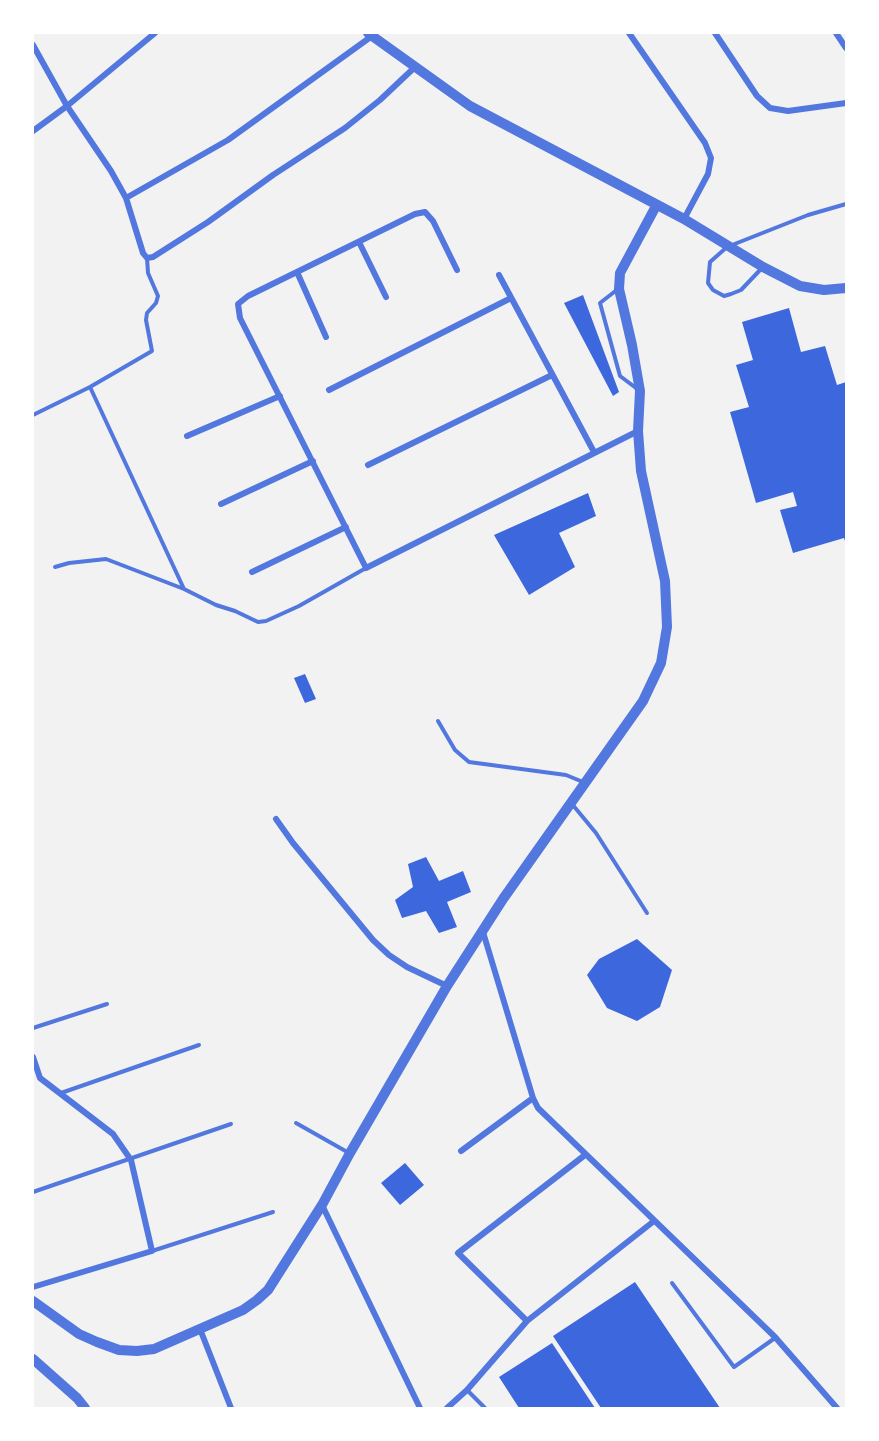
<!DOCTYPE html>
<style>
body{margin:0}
#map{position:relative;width:879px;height:1441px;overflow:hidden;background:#f2f2f2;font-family:Merriweather,serif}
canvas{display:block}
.frame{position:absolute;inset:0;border:34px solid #fff;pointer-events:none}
</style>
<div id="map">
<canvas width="879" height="1441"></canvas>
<div class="frame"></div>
</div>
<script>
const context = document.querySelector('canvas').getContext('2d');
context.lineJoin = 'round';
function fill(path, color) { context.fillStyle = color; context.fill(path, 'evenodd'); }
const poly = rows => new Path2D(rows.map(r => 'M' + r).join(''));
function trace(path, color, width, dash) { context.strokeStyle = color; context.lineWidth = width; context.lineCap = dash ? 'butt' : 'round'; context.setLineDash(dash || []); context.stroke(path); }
fill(poly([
 [583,295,619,392,613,396,564,303],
 [789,308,801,352,825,346,837,385,846,382,846,544,844,538,793,553,780,510,797,506,793,492,756,503,730,412,749,407,736,365,753,360,742,322],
 [588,493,596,516,559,533,575,567,529,595,494,535],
 [305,674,316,699,305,703,294,678],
 [426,857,439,881,463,871,471,892,447,902,457,927,439,933,426,911,402,918,395,900,413,887,408,864],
 [637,939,672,970,660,1007,637,1021,607,1008,587,975,599,959],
 [405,1163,424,1185,400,1205,381,1183],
 [635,1282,720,1408,601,1408,553,1336],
 [552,1343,595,1408,519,1408,499,1377]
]), '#3d67dc');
trace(poly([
 [761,269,741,290,731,294,724,296,713,290,708,283,710,262,727,247,808,215,846,204],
 [618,289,600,303,620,376,636,388],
 [90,387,184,589],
 [33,415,90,387,152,351,146,320,147,313,156,303,158,296,148,273,147,258],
 [55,567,69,563,55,567,69,563,106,559,184,589,216,605,235,611,258,622,266,621,299,606,366,568],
 [438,721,455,750,469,762,566,775,583,782],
 [572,804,596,833,647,913],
 [33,1028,107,1004],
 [61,1093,199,1045],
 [296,1123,349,1153],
 [33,1192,231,1124],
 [152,1251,273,1212],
 [672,1283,734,1367,775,1338],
 [467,1390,485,1408]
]), '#5277de', 4);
trace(poly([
 [629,33,705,143,711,158,708,174,684,219],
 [715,33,757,96,770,108,788,111,846,103],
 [836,33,846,48],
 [33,45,67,106,111,171,126,198,143,253,147,258,153,257,208,222,273,175,345,128,380,100,415,67],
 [33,131,67,106,155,33],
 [126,198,228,140,372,36],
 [359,242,386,297],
 [457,270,433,221,425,212,415,214,248,296,238,304,240,318,366,568,638,431],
 [297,272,326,337],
 [499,275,594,452],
 [329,390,511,298],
 [187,436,280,396],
 [368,465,552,375],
 [221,504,313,461],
 [252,572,346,527],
 [276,819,293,843,373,940,389,955,407,967,447,986],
 [483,932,533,1098,538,1108,775,1337,837,1408],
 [33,1057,40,1078,113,1134,131,1160,152,1251,33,1287],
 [461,1151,533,1098],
 [322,1205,420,1408],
 [527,1321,458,1253,585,1155],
 [200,1329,231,1408],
 [447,1408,467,1390,527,1321,654,1221]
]), '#5277de', 6);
trace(poly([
 [368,33,470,106,684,219,763,267,800,286,824,290,846,288],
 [33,1301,79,1334,97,1342,119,1350,137,1351,154,1349,243,1310,257,1300,268,1290,322,1205,350,1153,447,986,503,899,643,701,661,663,667,627,665,581,641,471,638,431,640,391,632,345,619,289,620,273,656,206],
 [33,1359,77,1398,85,1408]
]), '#5277de', 10);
</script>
